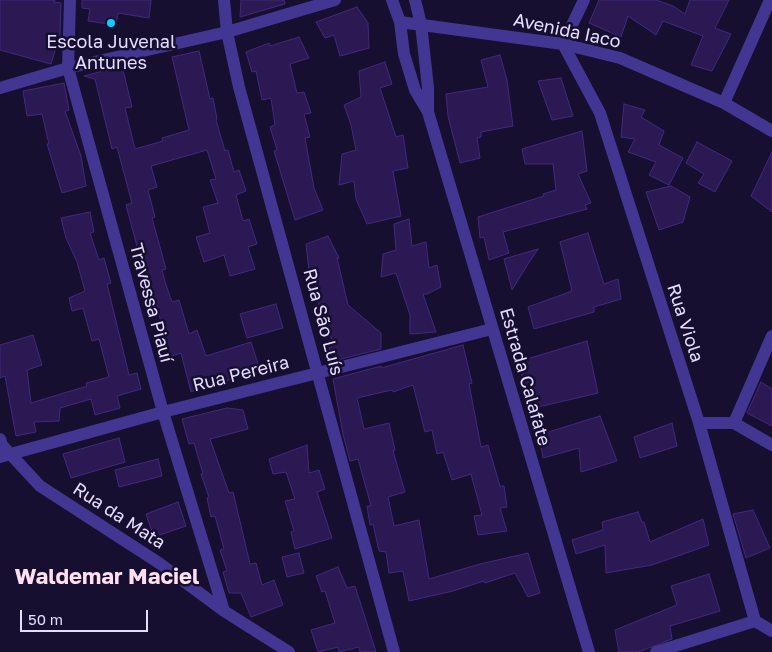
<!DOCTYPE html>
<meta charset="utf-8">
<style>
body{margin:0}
#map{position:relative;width:772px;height:652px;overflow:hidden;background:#170f2f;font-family:"Golos Text",sans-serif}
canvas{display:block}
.scale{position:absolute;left:20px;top:610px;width:128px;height:22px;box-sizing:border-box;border:2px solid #e4ddff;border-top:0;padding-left:6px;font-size:15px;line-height:18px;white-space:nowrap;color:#e4ddff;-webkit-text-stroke:4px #170f2f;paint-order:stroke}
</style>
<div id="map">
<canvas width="772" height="652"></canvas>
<div class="scale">50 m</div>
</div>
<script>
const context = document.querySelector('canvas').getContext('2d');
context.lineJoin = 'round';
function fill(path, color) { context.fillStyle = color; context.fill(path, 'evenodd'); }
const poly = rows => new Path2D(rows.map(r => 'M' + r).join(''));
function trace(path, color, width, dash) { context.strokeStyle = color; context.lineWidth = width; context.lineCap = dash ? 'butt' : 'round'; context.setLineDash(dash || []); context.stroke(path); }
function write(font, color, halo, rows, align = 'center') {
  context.font = font + ' "Golos Text",sans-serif'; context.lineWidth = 5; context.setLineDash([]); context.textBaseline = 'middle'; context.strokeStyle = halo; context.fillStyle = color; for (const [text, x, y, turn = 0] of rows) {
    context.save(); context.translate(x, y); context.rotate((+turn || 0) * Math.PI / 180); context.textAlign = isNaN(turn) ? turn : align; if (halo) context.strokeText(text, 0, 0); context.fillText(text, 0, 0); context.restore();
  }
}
const building = poly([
 [0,0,55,0,54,2,61,3,60,35,51,64,0,50,0,0],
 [82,0,151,0,149,18,118,13,116,25,88,21,90,9,82,8,82,0],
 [241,0,284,0,285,4,240,17,241,0],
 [599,0,656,0,673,6,685,14,690,0,729,0,715,28,731,34,712,71,691,65,703,36,663,21,656,35,628,16,621,37,589,23,599,0],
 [357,7,368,23,369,48,340,56,334,35,325,38,316,22,357,7],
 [299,37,309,58,290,64,297,93,304,92,311,113,304,114,310,137,305,138,314,188,323,210,295,220,274,151,277,150,270,127,275,125,271,98,262,100,256,71,252,72,246,52,269,43,270,46,299,37],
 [199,51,210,99,213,98,217,119,216,120,225,151,228,150,234,172,239,170,246,191,236,195,243,221,249,219,257,244,248,247,255,269,230,276,224,255,204,262,196,237,210,233,203,207,218,203,210,180,216,179,207,150,151,166,157,187,148,190,155,217,152,218,166,269,162,270,166,285,172,302,179,300,189,334,197,330,206,356,251,342,260,370,191,392,181,353,166,358,161,344,166,342,157,306,147,274,139,276,133,251,138,250,126,205,132,203,117,147,112,149,95,79,84,76,122,66,132,107,125,108,135,149,163,141,162,138,189,130,172,57,199,51],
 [500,55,507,80,513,126,481,132,481,137,477,138,480,158,460,163,448,116,446,94,488,87,481,60,500,55],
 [385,62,392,84,380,88,396,137,403,135,408,168,393,171,401,216,367,224,356,199,354,181,339,185,342,154,356,150,351,125,344,105,361,97,359,71,385,62],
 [561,78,573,116,552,120,538,81,561,78],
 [64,83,69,110,65,111,81,156,86,186,62,193,47,144,49,144,42,114,27,116,23,91,64,83],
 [624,104,645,110,641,117,664,131,659,145,683,158,669,185,649,175,656,162,628,152,635,139,621,137,624,104],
 [582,131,587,171,578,174,591,203,585,205,587,209,503,232,509,253,489,260,484,237,480,238,478,217,544,196,543,194,556,190,553,164,525,164,522,149,582,131],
 [697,142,732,161,715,192,698,183,704,174,686,163,697,142],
 [772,152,772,212,751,196,772,152],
 [671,186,690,197,683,222,659,230,646,192,671,186],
 [90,212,94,232,90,233,99,260,104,258,111,283,107,284,129,375,137,373,141,389,117,396,120,408,95,415,91,399,60,408,59,421,34,422,36,432,16,436,5,376,0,378,0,345,33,335,42,365,27,370,31,403,87,386,86,383,109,377,99,339,92,341,83,308,72,311,69,298,85,291,77,262,66,238,61,218,90,212],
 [409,219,412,246,426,242,429,268,437,265,441,287,427,294,423,294,436,332,410,334,410,315,396,273,381,277,383,254,396,250,394,224,409,219],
 [588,233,604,284,618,279,621,299,594,307,594,312,534,329,528,307,572,291,560,242,588,233],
 [328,236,339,258,337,258,348,305,381,333,381,349,333,361,328,343,333,342,317,305,319,305,309,271,306,244,328,236],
 [538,249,528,264,512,290,504,259,538,249],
 [276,304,283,328,247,338,240,314,276,304],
 [587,341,598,393,534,408,517,362,587,341],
 [463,345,472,383,469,384,481,447,488,445,500,486,504,486,507,507,500,508,507,531,478,535,474,516,482,515,471,474,452,480,443,452,437,454,432,430,425,432,413,385,393,392,392,390,357,398,364,429,389,423,395,450,393,451,405,492,388,497,394,526,419,520,429,579,480,564,528,553,540,593,528,597,515,573,485,583,484,581,453,591,409,601,403,571,389,573,386,552,379,551,373,524,370,525,367,506,371,506,358,459,350,461,343,434,333,379,381,366,381,368,463,345],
 [761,382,772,389,772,426,747,413,761,382],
 [227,408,243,410,248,429,210,439,229,493,233,492,250,564,256,563,262,585,274,580,283,605,251,617,241,593,229,593,223,572,227,571,220,550,224,549,215,516,211,517,207,498,209,497,201,474,203,474,194,443,189,444,182,419,227,408],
 [600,416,617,461,581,472,579,448,543,458,539,435,600,416],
 [672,423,677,446,640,458,634,437,672,423],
 [119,438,125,462,71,478,63,454,119,438],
 [307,445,309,473,319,470,325,489,317,492,332,538,295,549,291,532,294,531,285,501,295,499,286,472,273,474,269,459,307,445],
 [158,459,162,476,119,487,115,470,158,459],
 [178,502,186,526,154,537,146,514,178,502],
 [753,510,770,548,746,558,733,514,753,510],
 [638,512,642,522,644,522,650,542,703,519,709,545,652,565,606,573,605,545,576,554,572,540,603,530,602,522,638,512],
 [299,553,304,573,287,577,282,557,299,553],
 [338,567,347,588,355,586,376,652,360,652,359,647,339,652,338,647,318,652,311,630,335,623,325,591,322,592,316,576,338,567],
 [709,574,720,611,670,626,672,639,649,648,638,652,619,652,615,630,677,605,671,586,709,574]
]);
fill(building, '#2a1952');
trace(building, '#422980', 1);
trace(poly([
 [70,0,68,68,163,412,224,611],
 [224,0,227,32,239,87,394,652],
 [392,0,400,22,404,54,415,90,428,112,589,652],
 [415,0,421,24,428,88,428,112],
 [584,0,563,44,600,113,699,423,755,621],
 [400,22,563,44,620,58,724,103,772,131],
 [0,88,68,68,227,32,335,0],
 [724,103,770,0],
 [699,423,734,423,772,445],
 [734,423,772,336],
 [0,439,2,445,40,486,159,563,224,611,289,652],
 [0,457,163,412,492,329],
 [656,652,755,621,772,631]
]), '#423692', 12);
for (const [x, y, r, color] of [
 [111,23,5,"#09d0ff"]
]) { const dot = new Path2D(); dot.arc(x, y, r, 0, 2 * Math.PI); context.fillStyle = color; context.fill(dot); trace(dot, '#170f2f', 2); }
write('18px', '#e4ddff', '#170f2f', [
 ["Avenida Iaco",567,31,12],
 ["Travessa Piauí",151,303,75],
 ["Rua São Luís",323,322,75],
 ["Rua Viola",685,323,72],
 ["Rua Pereira",241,374,-14],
 ["Estrada Calafate",525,377,74],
 ["Rua da Mata",119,516,33]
]);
write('18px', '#e4ddff', '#170f2f', [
 ["Escola Juvenal",111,42],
 ["Antunes",111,63]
]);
write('bold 22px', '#ffdff0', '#170f2f', [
 ["Waldemar Maciel",107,577]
]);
</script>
